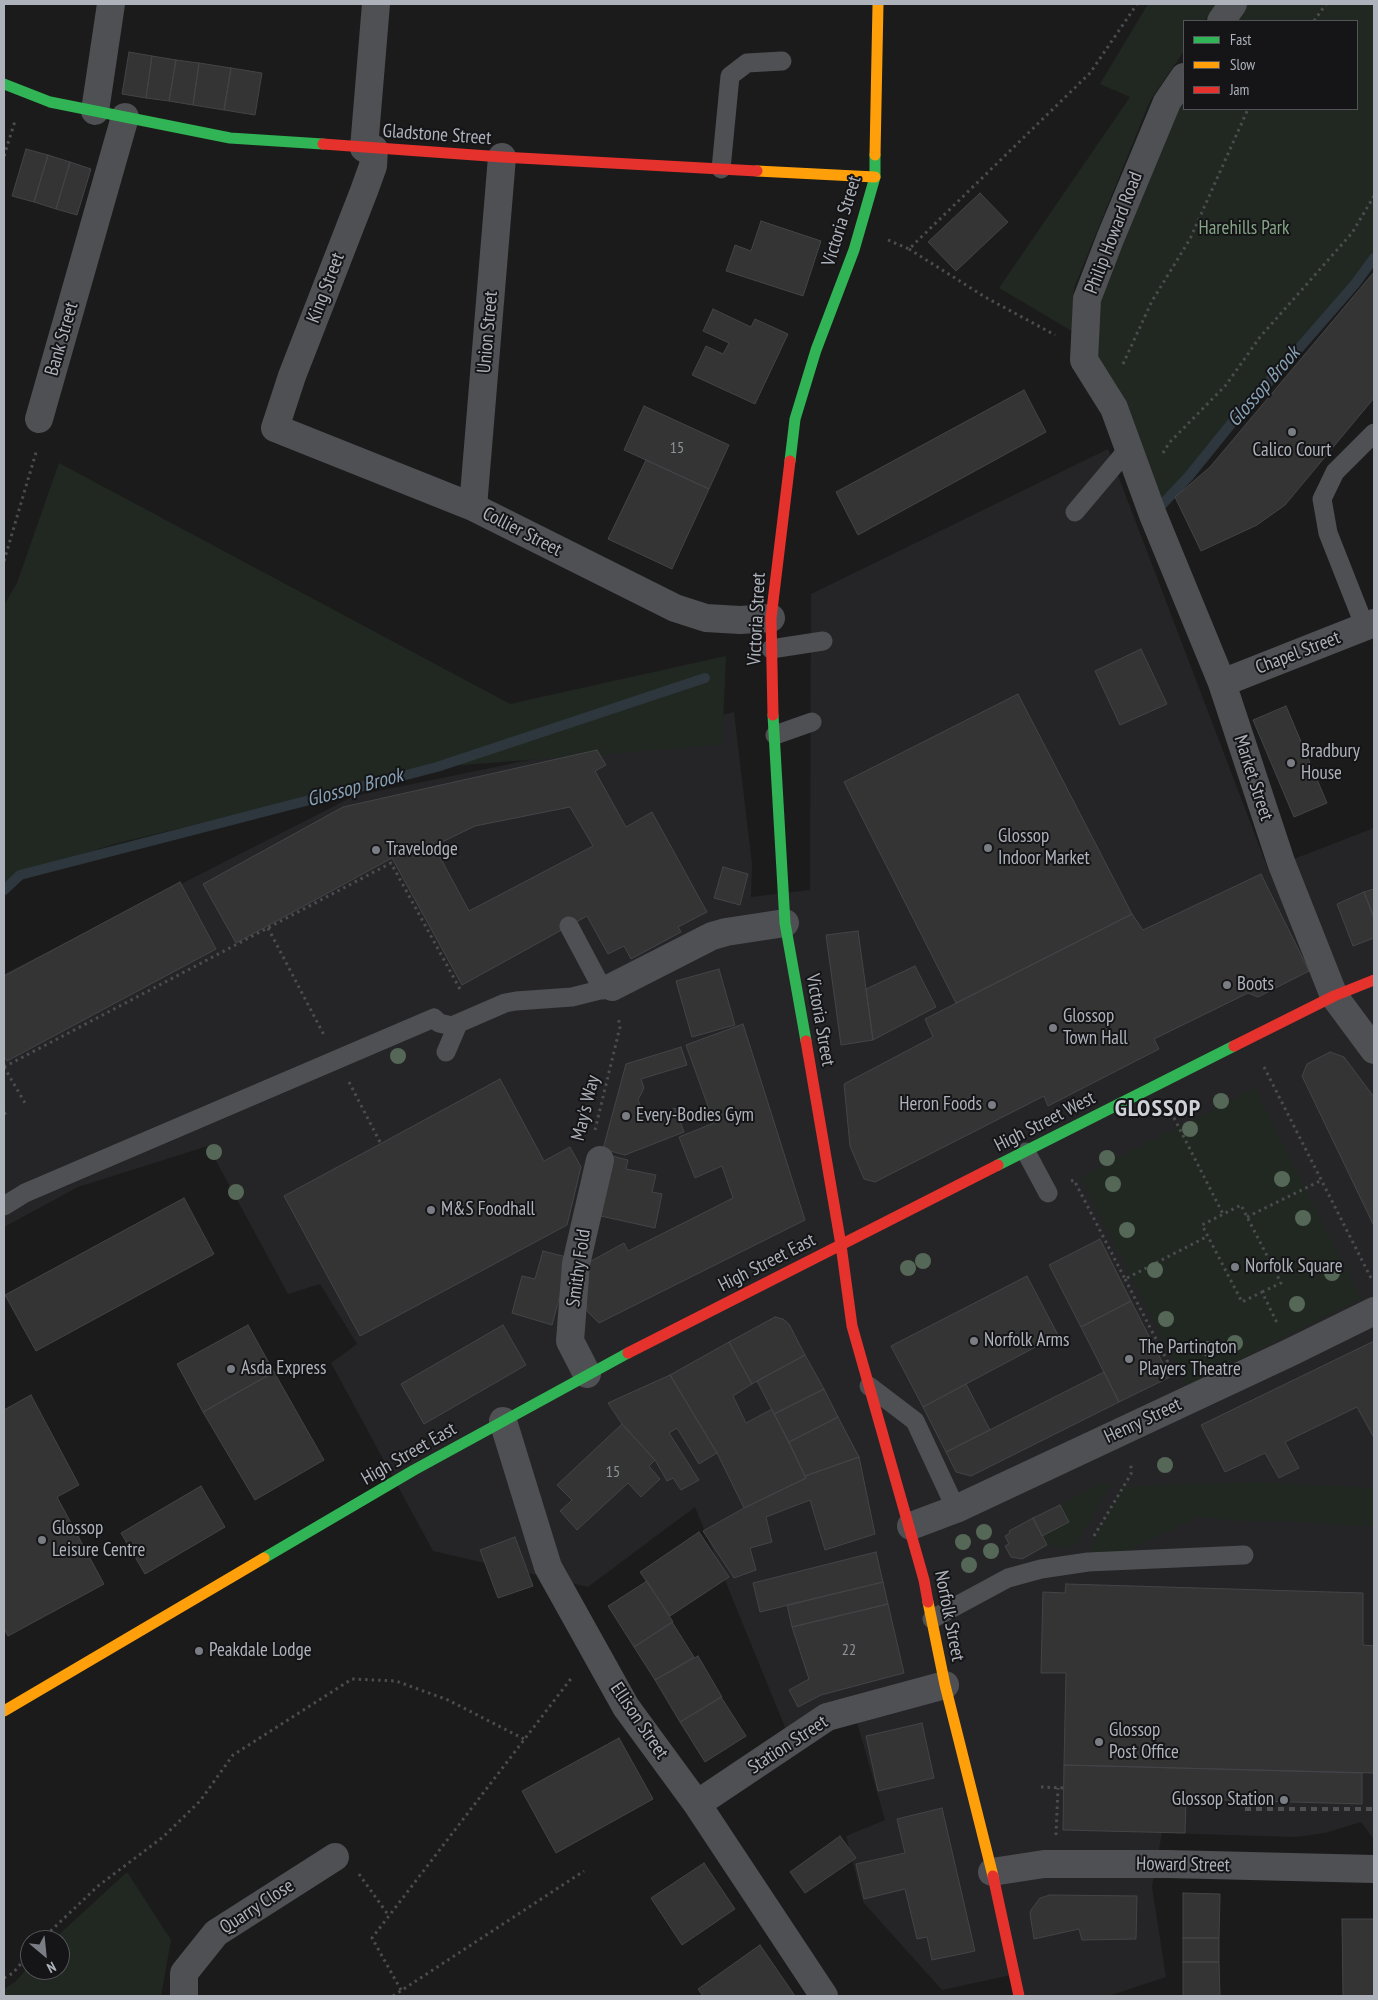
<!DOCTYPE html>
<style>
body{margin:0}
#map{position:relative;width:1378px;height:2000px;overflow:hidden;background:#1b1b1b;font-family:"PT Sans Narrow",sans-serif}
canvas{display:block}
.frame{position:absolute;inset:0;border:5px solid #adb2bb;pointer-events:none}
.legend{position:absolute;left:1183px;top:20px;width:175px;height:90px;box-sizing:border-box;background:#151517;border:1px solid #525459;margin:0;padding:6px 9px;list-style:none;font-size:15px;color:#adb2bb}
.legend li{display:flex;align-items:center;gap:10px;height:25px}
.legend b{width:25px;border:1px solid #525459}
.north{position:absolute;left:20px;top:1930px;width:50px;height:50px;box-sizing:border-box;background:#151517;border:1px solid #525459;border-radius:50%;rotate:152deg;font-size:14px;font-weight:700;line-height:20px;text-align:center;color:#adb2bb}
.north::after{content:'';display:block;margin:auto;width:18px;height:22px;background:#7a7d83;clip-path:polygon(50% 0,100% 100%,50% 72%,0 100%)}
</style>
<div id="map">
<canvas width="1378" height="2000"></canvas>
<div class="frame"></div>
<ul class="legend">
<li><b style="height:6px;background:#30b455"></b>Fast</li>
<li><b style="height:6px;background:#ff9f0a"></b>Slow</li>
<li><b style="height:6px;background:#e5322d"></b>Jam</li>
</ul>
<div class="north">N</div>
</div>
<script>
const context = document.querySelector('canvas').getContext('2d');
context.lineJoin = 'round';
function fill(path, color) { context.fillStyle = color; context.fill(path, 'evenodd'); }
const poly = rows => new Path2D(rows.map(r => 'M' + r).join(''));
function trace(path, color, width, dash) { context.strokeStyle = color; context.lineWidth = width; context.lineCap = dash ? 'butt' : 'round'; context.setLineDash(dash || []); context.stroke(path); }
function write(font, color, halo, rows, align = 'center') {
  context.font = font + ' "PT Sans Narrow",sans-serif'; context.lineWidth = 4; context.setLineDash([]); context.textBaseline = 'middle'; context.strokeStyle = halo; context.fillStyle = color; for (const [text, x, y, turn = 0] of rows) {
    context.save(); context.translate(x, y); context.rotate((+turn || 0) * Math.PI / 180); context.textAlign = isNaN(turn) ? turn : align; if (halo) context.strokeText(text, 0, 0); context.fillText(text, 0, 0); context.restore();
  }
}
fill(poly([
 [1108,449,1268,869,1374,828,1374,1838,1372,1837,1361,1822,1325,1833,1296,1837,1162,1833,1152,1887,1166,1977,1109,1996,1015,1996,1011,1975,942,1990,863,1902,846,1836,885,1820,854,1712,791,1742,695,1507,588,1587,433,1551,331,1363,357,1344,320,1284,288,1294,208,1146,78,1187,4,1227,4,974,354,796,622,741,734,712,752,864,751,897,810,890,811,594]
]), '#252527');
fill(poly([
 [1148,4,1216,4,1204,21,1184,21,1184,51,1150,101,1074,288,1072,331,999,288,1130,97,1100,84],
 [1233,4,1374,4,1374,258,1355,284,1287,362,1239,414,1189,476,1153,515,1084,360,1087,299,1184,77,1184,109,1357,109,1357,21,1221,21],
 [59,463,510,704,726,656,722,745,437,767,114,844,20,875,4,890,4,605,17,583],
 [1255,1088,1361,1298,1187,1387,1080,1177],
 [1104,1481,1111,1484,1075,1546,1065,1548,1047,1545,1042,1536,1069,1522,1060,1505],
 [1256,1482,1374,1488,1374,1527,1288,1521,1243,1521,1197,1517,1108,1561,1090,1550,1121,1488,1151,1485],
 [127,1872,171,1940,161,1996,4,1996,4,1989,15,1982,30,1965,30,1970,60,1970,60,1940,53,1940]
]), '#212822');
trace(poly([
 [1155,512,1189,476,1239,414,1287,362,1355,284,1374,258],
 [4,890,20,875,437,767,705,678]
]), '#2e373d', 10);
const building = poly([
 [129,52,152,56,146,98,122,94,129,52],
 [152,56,176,60,169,101,146,98,152,56],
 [176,60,199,63,193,105,169,101,176,60],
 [199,63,231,68,224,110,193,105,199,63],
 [231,68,262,73,255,115,224,110,231,68],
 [26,149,48,155,34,202,12,196,26,149],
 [48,155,70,162,56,209,34,202,48,155],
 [70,162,91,169,77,215,56,209,70,162],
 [980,193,1008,222,956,271,928,242,980,193],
 [761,221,821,241,803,296,726,271,735,245,751,251,761,221],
 [1374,272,1374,398,1285,505,1257,525,1201,551,1175,497,1210,467,1374,272],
 [713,309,751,327,755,319,788,334,755,404,692,375,706,346,723,354,729,343,703,331,713,309],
 [1024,390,1046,432,858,535,836,492,1024,390],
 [644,406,729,445,709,489,624,450,644,406],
 [646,460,709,489,672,569,608,539,646,460],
 [1141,649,1167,704,1120,725,1095,671,1141,649],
 [1018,694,1132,914,956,1003,844,782,1018,694],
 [1286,706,1327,803,1294,817,1253,720,1286,706],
 [597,750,606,765,595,771,626,827,652,812,707,912,678,927,681,932,631,959,624,946,608,954,587,916,462,985,392,858,236,943,203,884,343,807,597,750],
 [570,807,593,846,469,911,434,846,475,826,570,807],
 [723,867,748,874,740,905,714,898,723,867],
 [1261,874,1309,971,1258,997,1248,993,1154,1039,1159,1049,1048,1106,1044,1096,875,1182,864,1179,850,1146,844,1084,933,1037,925,1019,1132,914,1143,930,1261,874],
 [180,882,216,949,7,1061,4,1056,4,976,180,882],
 [1374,889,1374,918,1364,892,1374,889],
 [1364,892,1374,918,1374,938,1353,946,1337,904,1364,892],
 [858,931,873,1040,841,1045,826,935,858,931],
 [915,966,936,1007,873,1040,866,989,915,966],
 [719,969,735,1025,692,1037,676,981,719,969],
 [743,1024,805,1220,599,1323,587,1311,582,1266,624,1243,628,1251,733,1198,722,1166,695,1178,679,1137,714,1123,686,1045,743,1024],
 [681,1047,687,1065,641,1079,644,1088,638,1100,646,1120,675,1108,684,1132,625,1155,603,1149,626,1064,681,1047],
 [1330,1052,1344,1057,1374,1097,1374,1226,1302,1076,1307,1064,1330,1052],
 [500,1079,544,1161,570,1147,581,1167,567,1225,360,1336,284,1196,500,1079],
 [608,1155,628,1160,626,1169,656,1175,652,1192,662,1194,655,1228,596,1215,608,1155],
 [184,1198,214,1254,36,1351,5,1295,184,1198],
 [1100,1239,1131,1301,1081,1327,1049,1265,1100,1239],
 [543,1251,570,1258,552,1325,512,1313,522,1276,535,1279,543,1251],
 [1027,1276,1058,1335,923,1407,891,1346,1027,1276],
 [1131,1301,1170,1377,1119,1402,1081,1327,1131,1301],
 [775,1317,783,1319,789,1324,805,1355,752,1384,729,1342,775,1317],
 [248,1325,274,1372,203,1412,177,1364,248,1325],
 [503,1325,526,1365,424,1424,401,1384,503,1325],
 [1374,1341,1374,1438,1357,1407,1285,1442,1299,1468,1279,1478,1265,1453,1225,1472,1201,1425,1374,1341],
 [729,1342,752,1384,733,1396,746,1423,772,1409,806,1478,744,1508,717,1453,670,1375,729,1342],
 [805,1355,824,1389,774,1414,757,1381,805,1355],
 [274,1372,324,1460,255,1500,203,1412,274,1372],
 [1104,1372,1119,1402,971,1476,956,1472,946,1452,1104,1372],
 [670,1375,717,1453,699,1464,677,1428,669,1433,699,1480,681,1490,673,1478,667,1481,655,1460,622,1424,608,1403,670,1375],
 [966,1384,990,1430,946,1452,923,1407,966,1384],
 [824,1389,838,1417,789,1442,774,1414,824,1389],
 [31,1395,79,1485,57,1497,104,1584,8,1636,4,1629,4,1410,31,1395],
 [838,1417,859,1457,805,1476,789,1442,838,1417],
 [622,1424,655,1460,649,1466,660,1479,641,1497,628,1483,577,1530,560,1511,572,1500,557,1485,622,1424],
 [859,1457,875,1534,825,1550,810,1500,766,1517,772,1542,750,1548,756,1570,734,1578,703,1531,744,1508,806,1478,805,1476,859,1457],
 [201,1486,225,1527,145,1574,121,1533,201,1486],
 [1060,1505,1069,1522,1042,1536,1033,1518,1060,1505],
 [1033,1518,1047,1545,1022,1559,1011,1557,1005,1546,1009,1544,1005,1536,1010,1533,1009,1531,1033,1518],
 [699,1532,729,1577,670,1616,640,1572,699,1532],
 [515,1537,533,1586,498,1598,480,1550,515,1537],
 [876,1552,883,1582,760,1612,753,1583,876,1552],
 [647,1581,673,1622,634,1647,608,1606,647,1581],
 [883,1582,888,1604,792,1627,787,1605,883,1582],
 [1066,1584,1363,1593,1363,1645,1374,1646,1374,1773,1064,1765,1066,1673,1041,1673,1043,1592,1065,1593,1066,1584],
 [888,1604,904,1673,821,1695,798,1707,789,1690,809,1679,792,1627,888,1604],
 [672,1622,694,1657,655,1680,634,1647,672,1622],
 [698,1656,722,1697,680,1722,655,1680,698,1656],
 [721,1697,746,1736,705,1762,680,1722,721,1697],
 [922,1723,934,1778,878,1791,866,1736,922,1723],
 [619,1738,653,1799,556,1853,522,1791,619,1738],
 [1064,1765,1362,1773,1362,1804,1186,1799,1185,1833,1063,1830,1064,1765],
 [942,1808,975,1951,932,1960,927,1937,917,1939,905,1889,864,1899,856,1864,905,1853,897,1819,942,1808],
 [840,1836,856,1858,805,1893,790,1872,840,1836],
 [704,1863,735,1909,682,1945,651,1898,704,1863],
 [1183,1893,1220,1894,1219,1938,1183,1938,1183,1893],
 [1050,1895,1137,1896,1136,1939,1082,1940,1079,1929,1034,1939,1030,1914,1031,1910,1040,1898,1050,1895],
 [1342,1919,1374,1919,1374,1996,1343,1996,1342,1919],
 [1183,1938,1219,1938,1219,1962,1183,1962,1183,1938],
 [760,1945,795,1996,703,1996,698,1989,760,1945],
 [1183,1962,1219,1962,1220,1996,1183,1996,1183,1962]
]);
fill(building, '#343435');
trace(building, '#434447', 1);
trace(poly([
 [1314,21,1326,4],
 [4,156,15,121],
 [888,240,909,249,1090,73,1137,4],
 [909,249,985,297,1055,335],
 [1123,364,1152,301,1190,239,1248,109],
 [1163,453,1169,443,1226,385,1260,337,1352,233,1374,196],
 [4,561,37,449],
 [268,928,325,1037],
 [4,1067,391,863,461,991],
 [4,1067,25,1103],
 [1264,1067,1372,1280],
 [349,1082,381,1144],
 [1171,1112,1223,1214],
 [4,1114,9,1111],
 [595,1130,620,1027,618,1017],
 [1071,1181,1074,1180,1125,1279,1208,1236],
 [1247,1217,1322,1180],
 [1125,1279,1174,1374],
 [1262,1292,1281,1283,1241,1205,1202,1225,1242,1302,1262,1292,1278,1325],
 [1094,1536,1131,1474,1131,1462],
 [1041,1787,1064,1788],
 [1056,1835,1058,1788],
 [359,1874,389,1916],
 [41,1940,98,1886,163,1837,200,1801,233,1755,352,1679,396,1681,448,1700,524,1739],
 [4,1978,13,1973,30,1953],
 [401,1990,372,1938,573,1676],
 [393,1996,584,1871]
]), '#4b4c4f', 3, [2.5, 4]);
trace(poly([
 [721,169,730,76,747,63,782,61],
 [1075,512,1128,449],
 [1365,627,1328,533,1322,499,1335,472,1374,433],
 [771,649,823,641],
 [775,735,812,722],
 [569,926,603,990],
 [446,1052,458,1024],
 [1026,1152,1048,1193],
 [4,1206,25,1193,434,1018,439,1023,452,1026,505,1003,516,1001,572,997,612,987],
 [869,1386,915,1421,956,1509],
 [932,1619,1008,1578,1041,1569,1088,1562,1244,1555]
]), '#4f5054', 19);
trace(poly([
 [1221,21,1233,4],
 [1184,77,1167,102,1110,239,1087,299,1084,360,1114,408,1153,515,1222,683,1281,862,1334,996,1374,1050],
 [95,111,111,4],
 [364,148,376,4],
 [374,149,373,166,364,191,292,376,275,428,473,507,675,608,706,618,740,620,771,618],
 [39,419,125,117],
 [473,507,502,157],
 [1222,683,1374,623],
 [612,987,712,936,726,932,785,923],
 [587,1374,570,1341,576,1264,600,1160],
 [503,1421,548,1567,626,1707,697,1804,824,1996],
 [911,1526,956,1509,1291,1352,1374,1311],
 [697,1804,827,1717,945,1685],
 [992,1872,1044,1864,1168,1864,1374,1869],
 [184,1996,184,1973,216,1933,335,1857]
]), '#4f5054', 28);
trace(poly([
 [4,84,50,102,230,138,323,144],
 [790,461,795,419,816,350,854,250,875,177,875,155],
 [773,715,785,923,806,1041],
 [998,1165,1234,1046],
 [264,1558,414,1470,628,1353]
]), '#30b455', 11);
trace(poly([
 [875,155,878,4],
 [757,171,875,177],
 [928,1602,945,1685,993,1876],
 [4,1711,264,1558]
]), '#ff9f0a', 11);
trace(poly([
 [323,144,502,157,757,171],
 [773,715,771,618,790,461],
 [806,1041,841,1245],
 [1234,1046,1334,996,1374,980],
 [841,1245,852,1326,924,1580,928,1602],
 [628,1353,998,1165],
 [993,1876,1019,1996]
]), '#e5322d', 11);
trace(poly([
 [1245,1809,1374,1809]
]), '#505052', 4, [6, 5]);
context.fillStyle = '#556756';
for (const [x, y] of [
 [398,1056],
 [1221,1101],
 [1190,1129],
 [214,1152],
 [1107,1158],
 [1282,1179],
 [1113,1184],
 [236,1192],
 [1303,1218],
 [1127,1230],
 [923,1261],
 [908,1268],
 [1155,1270],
 [1332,1273],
 [1297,1304],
 [1166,1319],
 [1235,1343],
 [1209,1349],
 [1165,1465],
 [984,1532],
 [963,1542],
 [991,1551],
 [969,1565]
]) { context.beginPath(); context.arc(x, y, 8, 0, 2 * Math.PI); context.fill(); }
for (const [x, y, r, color] of [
 [1292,432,5,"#7a7d83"],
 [1291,763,5,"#7a7d83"],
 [988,848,5,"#7a7d83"],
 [376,850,5,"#7a7d83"],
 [1227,985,5,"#7a7d83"],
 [1053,1028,5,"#7a7d83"],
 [992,1105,5,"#7a7d83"],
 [626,1116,5,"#7a7d83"],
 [431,1210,5,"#7a7d83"],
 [1235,1267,5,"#7a7d83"],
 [974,1341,5,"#7a7d83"],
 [1129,1359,5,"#7a7d83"],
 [231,1369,5,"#7a7d83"],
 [42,1540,5,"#7a7d83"],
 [199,1651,5,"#7a7d83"],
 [1099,1742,5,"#7a7d83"],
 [1284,1800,5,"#7a7d83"]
]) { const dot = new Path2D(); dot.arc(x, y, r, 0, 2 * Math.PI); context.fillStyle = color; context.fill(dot); trace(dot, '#151517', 2); }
write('16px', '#8f929a', null, [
 ["15",677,448],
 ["15",613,1472],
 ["22",849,1650]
]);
write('19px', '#adb2bb', '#151517', [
 ["Gladstone Street",437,135,4],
 ["Victoria Street",842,221,-73],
 ["Philip Howard Road",1114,233,-69],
 ["King Street",326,288,-69],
 ["Union Street",488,332,-85],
 ["Bank Street",62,339,-74],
 ["Collier Street",522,532,27],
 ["Victoria Street",757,619,-87],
 ["Chapel Street",1298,653,-21],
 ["Market Street",1253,778,72],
 ["Victoria Street",820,1020,80],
 ["May's Way",586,1108,-76],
 ["High Street West",1045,1122,-27],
 ["High Street East",767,1263,-27],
 ["Smithy Fold",579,1268,-82],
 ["Henry Street",1143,1421,-25],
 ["High Street East",409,1454,-30],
 ["Norfolk Street",949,1616,79],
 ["Ellison Street",639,1721,56],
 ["Station Street",788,1745,-33],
 ["Howard Street",1183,1865,1],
 ["Quarry Close",257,1907,-33]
]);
write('19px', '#85a586', '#151517', [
 ["Harehills Park",1244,229]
]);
write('19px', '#adb2bb', '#151517', [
 ["Calico Court",1292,451,"center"],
 ["Bradbury",1301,752],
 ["House",1301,774],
 ["Glossop",998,837],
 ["Indoor Market",998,859],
 ["Travelodge",386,850],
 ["Boots",1237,985],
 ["Glossop",1063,1017],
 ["Town Hall",1063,1039],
 ["Heron Foods",982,1105,"right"],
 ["Every-Bodies Gym",636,1116],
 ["M&S Foodhall",441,1210],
 ["Norfolk Square",1245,1267],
 ["Norfolk Arms",984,1341],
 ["The Partington",1139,1348],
 ["Players Theatre",1139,1370],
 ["Asda Express",241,1369],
 ["Glossop",52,1529],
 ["Leisure Centre",52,1551],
 ["Peakdale Lodge",209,1651],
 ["Glossop",1109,1731],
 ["Post Office",1109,1753],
 ["Glossop Station",1274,1800,"right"]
], 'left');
write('italic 20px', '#86a0b4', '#151517', [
 ["Glossop Brook",1264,387,-49],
 ["Glossop Brook",355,788,-15]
]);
context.letterSpacing = '1px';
write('bold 24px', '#ced1d7', '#151517', [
 ["GLOSSOP",1158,1109]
]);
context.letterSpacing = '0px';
</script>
